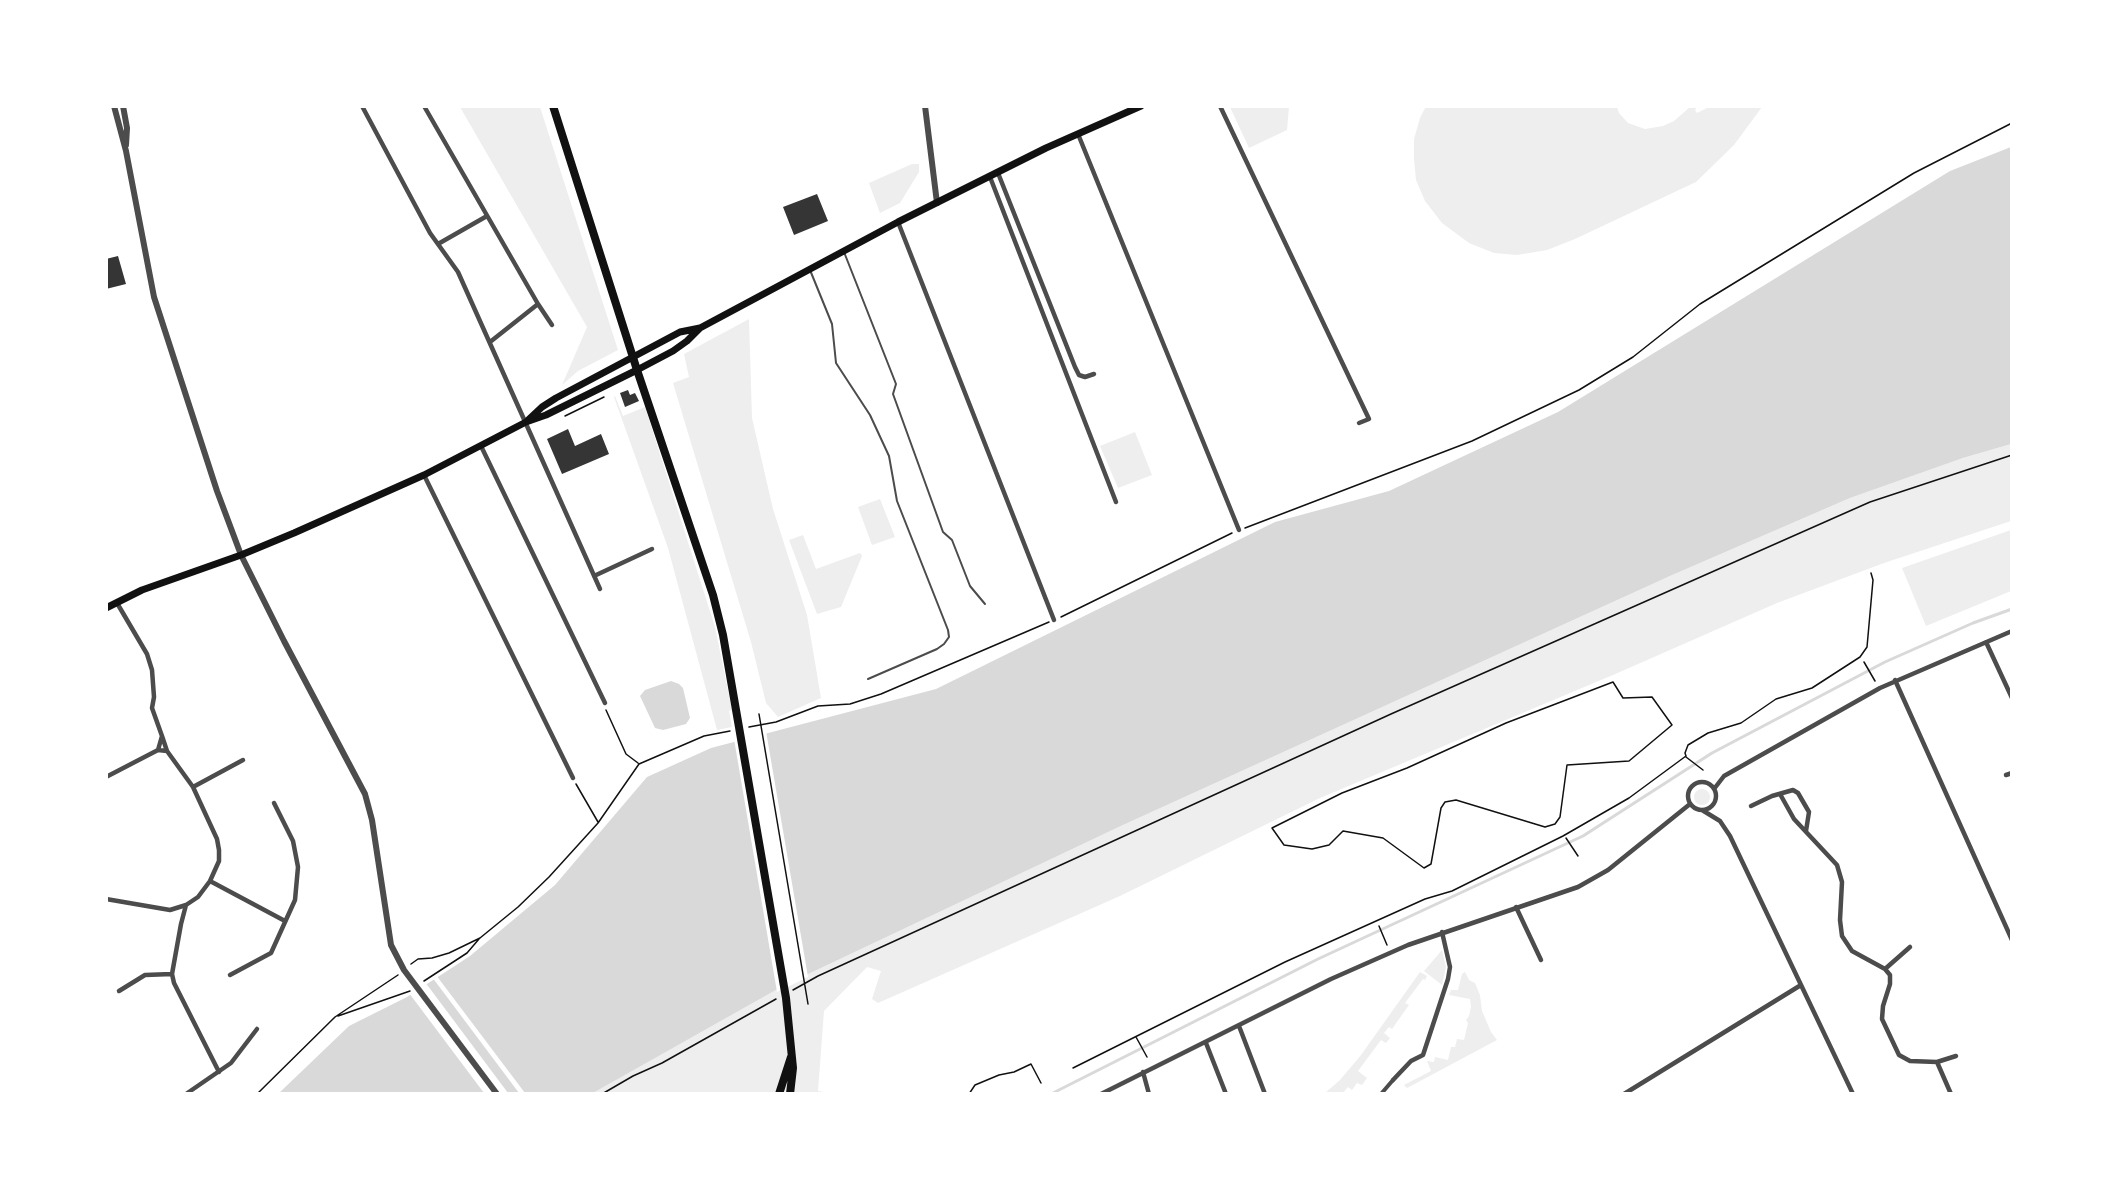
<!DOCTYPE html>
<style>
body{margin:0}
#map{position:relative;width:2118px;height:1200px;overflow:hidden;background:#fff;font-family:"Alegreya Sans",sans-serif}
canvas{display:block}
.frame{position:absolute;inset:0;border:108px solid #fff;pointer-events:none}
</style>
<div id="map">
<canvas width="2118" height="1200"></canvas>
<div class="frame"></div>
</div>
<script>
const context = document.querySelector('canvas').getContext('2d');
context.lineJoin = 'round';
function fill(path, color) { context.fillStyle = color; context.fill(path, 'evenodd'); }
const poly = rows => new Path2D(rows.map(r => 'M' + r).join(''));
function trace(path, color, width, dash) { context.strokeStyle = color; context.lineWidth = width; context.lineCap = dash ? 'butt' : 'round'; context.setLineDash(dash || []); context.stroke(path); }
fill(poly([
 [1426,106,1617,107,1619,113,1628,123,1645,129,1663,126,1674,121,1690,107,1697,107,1695,110,1697,113,1709,107,1762,107,1734,145,1696,182,1575,239,1547,250,1517,255,1494,253,1469,243,1442,223,1425,201,1416,180,1414,159,1414,139,1420,118],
 [460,107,540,107,618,350,578,371,562,385,587,327],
 [1230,107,1289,107,1287,130,1249,148],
 [912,164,919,164,919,172,900,203,880,213,869,183],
 [749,319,752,418,773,509,807,615,821,698,778,717,766,703,751,642,673,383,689,377,684,354],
 [615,396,623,416,645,407,715,627,732,710,729,711,732,727,717,730,668,548,614,397],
 [1135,432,1152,475,1118,488,1100,446],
 [2011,444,2011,521,1884,563,1777,603,1613,675,1320,798,1120,896,878,1003,872,999,881,971,867,967,824,1011,818,1091,831,1093,591,1094,783,986,1123,825,1670,576,1850,498,1963,458],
 [880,499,895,537,872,545,858,507],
 [2011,530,2011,591,1926,626,1902,568],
 [803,535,816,569,860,553,862,556,841,607,817,614,789,540],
 '1694 797a8 8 0 1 1 16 0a8 8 0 1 1-16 0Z',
 [1442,950,1446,967,1442,985,1424,971],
 [1420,972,1427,976,1425,980,1423,979,1405,1003,1409,1005,1392,1029,1389,1027,1384,1033,1390,1038,1386,1043,1381,1040,1358,1071,1367,1078,1362,1085,1357,1083,1352,1090,1348,1087,1343,1093,1325,1093,1340,1080,1361,1055],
 [1465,972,1469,980,1475,983,1480,995,1482,1011,1491,1032,1497,1040,1407,1088,1404,1085,1431,1071,1427,1061,1434,1062,1435,1057,1448,1060,1451,1047,1455,1047,1457,1039,1464,1040,1468,1023,1466,1020,1469,1016,1471,1007,1470,999,1449,995,1451,990,1458,990,1462,974]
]), '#eee');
fill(poly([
 [2011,147,2011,444,1963,458,1850,498,1670,576,1123,825,783,986,593,1093,278,1094,349,1026,407,997,470,956,555,885,647,777,711,748,936,689,1275,522,1389,491,1558,412,1950,171],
 [671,681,679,684,683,688,690,718,686,724,663,730,655,728,640,696,645,690]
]), '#d9d9d9');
fill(poly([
 [766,731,808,977,777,992,734,739],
 [436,975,525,1093,519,1093,432,977],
 [425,982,508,1093,484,1093,409,993]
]), '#fff');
trace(poly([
 [1051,1094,1318,959,1583,836,1712,753,1885,662,1973,623,2012,609]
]), '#d9d9d9', 3);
fill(poly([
 [817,194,828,221,794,235,783,207],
 [118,256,126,284,106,289,106,259],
 [628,390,630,395,635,393,639,401,625,407,620,393],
 [568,429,575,446,601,434,609,454,562,474,547,439]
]), '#353535');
trace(poly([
 [565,416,604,397],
 [1245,528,1472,441,1579,390,1633,357,1700,304,1914,173,2012,123],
 [1061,617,1232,533],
 [1864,662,1875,681],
 [1613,682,1623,698,1652,697,1672,725,1629,761,1567,765,1560,817,1555,824,1545,827,1456,800,1445,802,1441,808,1431,864,1424,868,1383,838,1343,831,1329,845,1312,849,1284,845,1272,828,1342,793,1407,768,1506,723,1613,682],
 [606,710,626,754,638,763],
 [759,714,808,1004],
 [749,727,776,722,818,706,850,704,881,694,1049,622],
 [1686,757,1703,770],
 [576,784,598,822],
 [1566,838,1578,856],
 [1379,926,1387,945],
 [411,964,418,959,432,958,449,953,480,938,518,907,549,877,598,823,639,764,704,736,730,731],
 [424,981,467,953,479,939],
 [793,990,818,976,1391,714,1870,502,2012,455],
 [338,1016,410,991],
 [1136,1037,1147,1057],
 [1073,1068,1285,962,1425,899,1452,891,1563,836,1629,798,1686,756,1685,753,1688,745,1708,733,1741,723,1776,699,1812,688,1860,657,1867,647,1873,580,1871,573],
 [257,1094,335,1017,398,975],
 [602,1094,633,1076,662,1063,776,999],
 [969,1094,975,1085,999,1075,1014,1072,1031,1064,1041,1083]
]), '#111', 1.5);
trace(poly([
 [844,252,896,384,893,394,943,532,952,540,970,586,985,604],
 [810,270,832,324,836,363,870,415,889,456,897,501,948,630,949,637,944,644,937,649,868,679]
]), '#4c4c4c', 2);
trace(poly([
 [1381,1094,1393,1080]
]), '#4c4c4c', 4);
trace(poly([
 [362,106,430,233,458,272,600,589],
 [424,106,538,304,490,342],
 [1220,106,1369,419,1359,423],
 [1078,134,1239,530],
 [998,173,1075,367,1079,375,1085,377,1094,374],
 [990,177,1116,502],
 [898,222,1054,620],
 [438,244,487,216],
 [538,304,552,325],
 [481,446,605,703],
 [424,475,573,778],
 [594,576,652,549],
 [117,603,147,654,152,670,154,697,152,708,162,736,158,750],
 [1986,642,2012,698],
 [1895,680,2012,940],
 [162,736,167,751],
 [2006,775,2012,773],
 [106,777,158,750,167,751,193,787,217,839,219,850,219,861,210,881,198,897,186,905,170,910,106,899],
 '1688 796a14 14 0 1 1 28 0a14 14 0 1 1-28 0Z',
 [193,787,243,760],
 [1714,789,1724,776,1880,688,2012,631],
 [1780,794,1794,819,1837,865,1842,882,1840,920,1842,936,1852,951,1885,969,1890,975,1890,984,1883,1006,1882,1019,1899,1055,1910,1061,1937,1062,1951,1094],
 [1751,806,1772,796,1793,790,1798,793,1809,812,1806,831],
 [1702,810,1720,821,1730,836,1853,1094],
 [210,881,285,921],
 [186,905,181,924,172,974,174,983,219,1072],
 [1516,907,1541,960],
 [1885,969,1910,947],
 [230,975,271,953,295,900,298,867,293,841,274,803],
 [119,991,145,975,172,974],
 [1239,1026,1265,1094],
 [1206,1043,1226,1094],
 [1937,1062,1956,1056],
 [1143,1072,1149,1094],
 [1393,1080,1411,1061,1423,1055,1448,979,1450,967,1442,932],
 [186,1094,231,1063,257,1029],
 [1101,1094,1331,979,1408,945,1578,887,1608,870,1690,804],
 [1624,1094,1801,985]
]), '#4c4c4c', 4.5);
trace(poly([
 [114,106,126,151,154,297,217,491,241,555,284,641,365,794,372,820,391,945,404,970,497,1094],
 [123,106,127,128,126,145],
 [925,106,937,203]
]), '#4c4c4c', 6);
trace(poly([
 [526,422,542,407,556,398,680,332,700,328,898,222,1046,148,1141,106],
 [106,608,142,590,241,555,294,533,424,475,526,422,546,415,637,370,673,351,687,341,700,328]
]), '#111', 7);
trace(poly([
 [553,106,637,370,713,595,723,635,786,998,793,1068,790,1094],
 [779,1094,791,1057]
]), '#111', 8);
</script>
